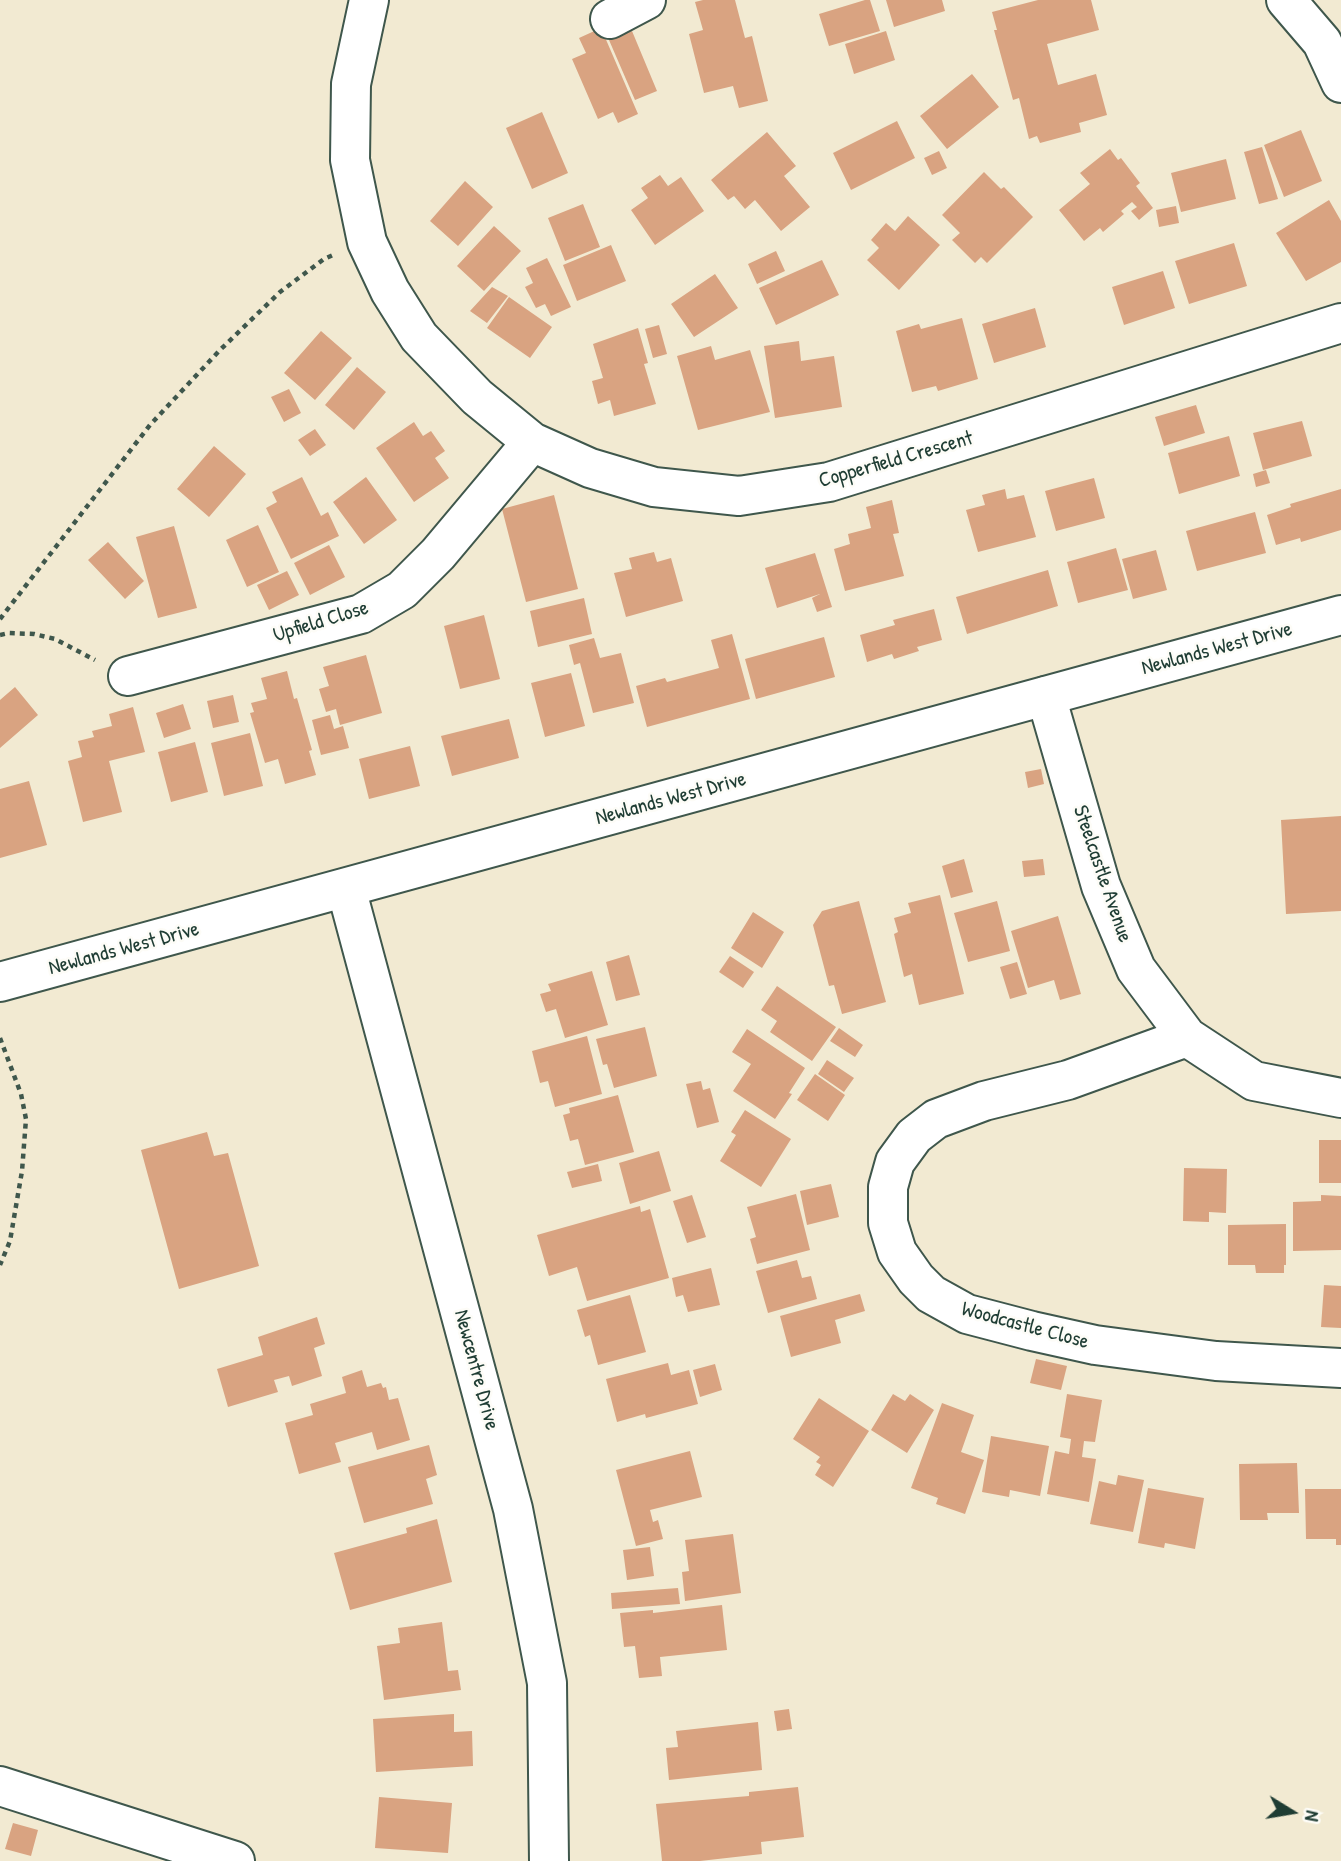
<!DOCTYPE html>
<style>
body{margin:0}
#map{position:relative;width:1341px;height:1861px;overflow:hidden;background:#f2ead2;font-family:"Patrick Hand",sans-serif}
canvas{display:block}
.north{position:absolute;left:1257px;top:1777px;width:70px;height:70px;-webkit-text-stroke:5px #fdfcf7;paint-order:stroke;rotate:101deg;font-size:19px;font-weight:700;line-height:28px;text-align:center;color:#1f3d34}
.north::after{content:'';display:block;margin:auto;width:24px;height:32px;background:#1f3d34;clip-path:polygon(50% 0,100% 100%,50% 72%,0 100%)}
</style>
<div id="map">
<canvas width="1341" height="1861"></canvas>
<div class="north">N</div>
</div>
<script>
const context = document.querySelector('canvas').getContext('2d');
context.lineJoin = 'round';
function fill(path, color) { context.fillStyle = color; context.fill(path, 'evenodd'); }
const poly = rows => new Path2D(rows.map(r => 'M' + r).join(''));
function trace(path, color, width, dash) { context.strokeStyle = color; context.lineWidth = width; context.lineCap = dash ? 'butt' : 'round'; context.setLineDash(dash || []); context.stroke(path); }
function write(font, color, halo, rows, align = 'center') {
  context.font = font + ' "Patrick Hand",sans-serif'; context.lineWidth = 5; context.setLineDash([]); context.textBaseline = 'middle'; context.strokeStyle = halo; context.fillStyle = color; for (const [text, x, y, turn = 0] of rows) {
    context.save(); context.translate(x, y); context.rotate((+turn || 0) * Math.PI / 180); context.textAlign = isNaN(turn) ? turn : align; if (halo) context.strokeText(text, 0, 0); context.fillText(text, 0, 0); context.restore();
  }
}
fill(poly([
 [703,0,735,0,745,38,752,36,768,101,739,108,733,86,704,93,689,34,703,30,695,2],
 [865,0,870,0,880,31,829,46,819,14],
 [886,0,942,0,945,11,894,27],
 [1038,0,1091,0,1099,30,1047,44,1058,85,1096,74,1107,115,1079,123,1081,132,1040,143,1037,136,1029,139,1019,98,1013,100,994,30,997,30,992,12],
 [601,28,638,114,618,123,613,112,598,119,572,59,586,53,579,38],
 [632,31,657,91,635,100,609,40],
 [886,31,895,60,854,74,845,44],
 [972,74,999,107,947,149,920,116],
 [542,112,568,173,532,189,506,128],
 [897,121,915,158,851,190,833,153],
 [1301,130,1322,181,1284,197,1264,145],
 [767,132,796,166,784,176,810,207,781,231,755,200,745,209,734,196,728,200,711,180],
 [1262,147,1278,199,1259,204,1244,152],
 [1110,149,1118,160,1121,158,1140,183,1136,186,1153,208,1139,220,1131,211,1137,207,1132,202,1121,211,1124,214,1103,232,1100,228,1084,241,1059,210,1090,184,1080,173],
 [939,151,947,168,932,175,924,158],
 [1226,159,1236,199,1181,212,1171,173],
 [984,172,1001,189,1004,187,1033,217,987,263,981,257,975,263,952,240,960,233,942,215],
 [660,175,668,186,681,177,704,211,655,245,631,210,648,198,641,188],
 [465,181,493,207,458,246,430,221],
 [1329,200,1341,221,1341,262,1306,281,1276,233],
 [583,204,600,247,565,261,548,218],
 [1176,206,1179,223,1159,227,1156,210],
 [908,216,940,245,899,290,867,260,879,248,871,240,886,223,895,231],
 [494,226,521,251,484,291,457,266],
 [1234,243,1247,286,1189,304,1175,261],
 [611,245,626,281,577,301,563,265],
 [776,251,785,271,757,284,748,264],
 [547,258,571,307,551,316,545,304,536,308,525,287,533,283,526,268],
 [822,260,839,295,776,325,759,288],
 [1163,271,1175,308,1124,325,1112,287],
 [715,274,738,308,694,337,671,304],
 [492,287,508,296,487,323,470,311],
 [509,297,552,327,530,358,487,328],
 [1035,308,1046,347,994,363,982,324],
 [962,318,978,379,938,391,936,386,912,392,896,331,919,324,921,329],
 [659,325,667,354,653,358,645,329],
 [638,328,648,363,644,364,656,404,614,416,610,400,598,404,592,381,603,378,593,344],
 [321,331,352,358,315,400,284,373],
 [799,341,801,361,834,356,842,407,775,418,764,346],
 [711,346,715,360,750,350,770,412,698,430,677,356],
 [357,367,386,392,354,430,325,405],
 [289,389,301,413,284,422,271,397],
 [1196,405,1205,433,1164,446,1155,417],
 [1302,421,1312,456,1263,470,1253,433],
 [414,422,423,436,431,431,445,451,435,458,449,478,414,502,376,448],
 [315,429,326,445,310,456,298,440],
 [1229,436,1240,476,1179,494,1168,453],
 [214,446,246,474,209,517,177,489],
 [1266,470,1270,483,1256,487,1253,474],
 [302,477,321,516,328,512,339,536,291,559,266,508,277,502,272,492],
 [366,477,397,520,364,544,333,502],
 [1094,478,1105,518,1056,531,1045,491],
 [1005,489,1007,499,1024,495,1036,537,978,552,966,510,985,505,982,495],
 [1341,489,1341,530,1301,542,1300,538,1276,545,1267,515,1291,507,1290,504],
 [554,495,578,589,526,602,502,509],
 [892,500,899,533,893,534,904,576,845,591,834,549,850,544,848,534,871,528,866,507],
 [1255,512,1266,553,1197,571,1186,531],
 [258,525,279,572,247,587,226,540],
 [174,526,197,608,158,618,136,537],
 [108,542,144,581,125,599,88,560],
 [329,545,345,577,310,595,294,563],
 [1116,548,1128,590,1078,603,1067,562],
 [1156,550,1167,590,1133,599,1122,559],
 [654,552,657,562,671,558,683,601,626,617,614,573,632,569,629,558],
 [815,553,832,607,817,612,812,598,820,594,777,608,765,568],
 [1048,570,1058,606,967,634,956,597],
 [287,571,299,595,269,610,257,585],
 [584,598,592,634,538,647,530,611],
 [934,609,942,640,917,647,919,651,894,659,892,654,867,662,860,635,895,625,893,620],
 [484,615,500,679,460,689,444,626],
 [732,634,750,699,647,727,636,686,665,678,667,682,719,668,711,640],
 [824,637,835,677,756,699,745,659],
 [594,638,600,658,621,653,634,703,593,713,580,663,574,665,569,645],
 [366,655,382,713,340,725,336,709,326,712,319,689,329,686,323,667],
 [287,671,294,699,297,698,312,750,309,751,316,775,285,784,278,759,265,763,250,713,254,712,251,703,267,699,261,678],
 [571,673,585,726,545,737,531,683],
 [15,687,38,715,0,748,0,700],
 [233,695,239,722,213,728,207,701],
 [183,704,191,729,164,738,156,713],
 [133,707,145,752,109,761,122,812,83,822,68,761,82,757,78,741,94,737,92,731,112,726,109,714],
 [330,715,334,729,343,726,349,748,321,755,312,720],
 [509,719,519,758,452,776,441,736],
 [250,733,263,786,224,796,211,743],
 [195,742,208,792,171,802,158,752],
 [410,746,420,786,369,799,359,759],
 [1041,769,1044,784,1028,788,1025,772],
 [29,781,47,845,0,858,0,789],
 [1341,816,1341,911,1286,914,1281,820],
 [964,859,973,892,951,898,942,866],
 [1043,859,1045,875,1024,877,1022,861],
 [940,895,964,994,919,1005,912,974,904,977,894,934,898,932,894,918,911,913,908,903],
 [859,901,886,1002,842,1014,834,985,829,986,813,925,822,911],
 [997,901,1010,951,968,962,954,913],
 [753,912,784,932,762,968,731,948],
 [1058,916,1081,994,1060,1000,1054,980,1028,988,1011,931],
 [629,955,640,995,616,1001,606,962],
 [730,956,754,972,743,988,719,972],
 [1017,962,1027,994,1010,999,1000,967],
 [592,971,608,1025,565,1038,556,1009,546,1012,540,994,551,991,548,984],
 [777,986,836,1027,812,1061,770,1032,777,1021,761,1010],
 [645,1027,657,1076,614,1088,607,1064,603,1065,596,1039],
 [839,1028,863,1045,855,1057,830,1041],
 [747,1029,805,1068,789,1093,792,1094,775,1119,733,1091,751,1064,732,1052],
 [587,1036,602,1094,555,1107,548,1081,540,1083,532,1051],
 [827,1060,854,1078,844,1092,818,1074],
 [815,1074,845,1095,828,1121,797,1100],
 [701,1081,703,1090,710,1088,719,1122,697,1128,686,1084],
 [618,1095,634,1152,585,1165,578,1139,570,1141,563,1115,570,1113,569,1108],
 [745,1110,791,1139,761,1187,720,1161,736,1135,731,1132],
 [207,1132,214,1156,228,1153,259,1266,179,1289,141,1150],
 [1319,1140,1341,1140,1341,1183,1319,1183],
 [659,1151,671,1191,630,1204,619,1163],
 [598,1164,602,1181,572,1188,567,1172],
 [1184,1168,1227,1169,1226,1213,1209,1212,1209,1222,1183,1221],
 [831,1184,839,1217,807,1225,800,1191],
 [796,1194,810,1250,757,1264,750,1239,756,1237,747,1207],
 [692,1195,706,1237,687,1243,673,1201],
 [1321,1195,1341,1196,1341,1250,1293,1251,1293,1202,1321,1201],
 [640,1206,641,1212,650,1209,669,1278,587,1301,577,1267,549,1276,537,1235],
 [1286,1224,1286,1265,1284,1265,1284,1273,1256,1273,1255,1265,1228,1265,1228,1225],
 [797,1260,802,1278,811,1276,817,1299,768,1313,756,1271],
 [711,1268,720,1305,688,1312,683,1295,676,1297,672,1278],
 [1324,1285,1341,1286,1341,1328,1321,1327],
 [860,1294,865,1311,835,1320,841,1343,791,1357,780,1316],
 [630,1295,646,1352,598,1365,590,1335,585,1337,577,1310],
 [317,1317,325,1344,314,1348,322,1376,292,1386,289,1376,274,1380,278,1392,228,1407,217,1369,263,1355,258,1337],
 [1036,1359,1067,1366,1061,1390,1030,1383],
 [668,1363,671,1375,689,1370,698,1404,646,1418,645,1414,617,1422,606,1379],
 [715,1364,722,1390,700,1397,693,1370],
 [362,1370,367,1387,381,1383,383,1388,386,1387,389,1400,398,1398,410,1440,377,1450,372,1432,335,1443,341,1462,299,1474,285,1423,313,1415,310,1404,346,1393,342,1377],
 [893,1394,905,1401,910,1394,934,1410,907,1453,871,1430],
 [1067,1394,1102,1400,1095,1442,1084,1441,1082,1457,1096,1459,1089,1502,1047,1494,1055,1451,1069,1454,1071,1439,1060,1437],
 [819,1398,869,1431,833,1487,815,1475,821,1465,816,1462,820,1457,793,1439],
 [942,1403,974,1415,961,1452,984,1460,965,1514,936,1504,938,1498,911,1488],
 [991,1436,1049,1446,1040,1496,1010,1490,1009,1497,982,1492],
 [429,1445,437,1475,426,1479,433,1504,364,1523,348,1467],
 [690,1451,702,1497,650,1510,653,1522,658,1520,663,1539,636,1546,616,1470],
 [1297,1463,1299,1513,1267,1513,1268,1520,1240,1520,1239,1464],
 [1118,1475,1144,1480,1133,1532,1090,1524,1099,1481,1116,1485],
 [1148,1488,1204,1498,1195,1549,1165,1543,1164,1548,1138,1543],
 [1305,1489,1341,1489,1341,1545,1336,1545,1336,1539,1306,1539],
 [437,1519,452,1582,350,1610,334,1553,407,1533,406,1528],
 [733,1534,741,1593,685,1601,682,1572,689,1571,685,1540],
 [650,1547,654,1576,627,1580,623,1550],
 [678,1588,680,1604,612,1609,611,1593],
 [722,1605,727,1650,660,1657,662,1676,639,1678,635,1646,624,1647,620,1613,653,1610,653,1613],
 [442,1622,448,1671,458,1670,461,1690,384,1700,377,1646,400,1643,398,1628],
 [789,1709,792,1729,777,1731,774,1711],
 [454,1714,454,1732,472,1731,473,1766,376,1772,373,1719],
 [758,1722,762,1770,669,1780,666,1748,678,1747,676,1731],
 [798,1787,804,1837,761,1842,762,1854,700,1861,662,1861,656,1804,749,1796,749,1792],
 [379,1797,452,1803,448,1853,375,1848],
 [13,1823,38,1830,31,1856,5,1849]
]), '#d9a381');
const street = poly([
 [369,0,351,84,350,160,367,242,390,291,419,337,477,397,532,442,590,468,654,487,739,496,829,482,1341,323],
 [1286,0,1322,42,1341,83],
 [610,19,646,0],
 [128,676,361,614,402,590,438,554,532,442],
 [1046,696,1101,886,1136,969,1187,1037,1254,1081,1341,1098],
 [346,888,513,1509,547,1683,549,1861],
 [1187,1037,1068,1080,984,1101,936,1119,914,1136,895,1162,888,1187,888,1223,897,1252,916,1279,931,1294,967,1314,1032,1331,1095,1345,1216,1361,1341,1368],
 [0,1786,235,1861]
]);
const secondary = poly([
 [0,982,1341,615]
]);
trace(street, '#3f574c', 42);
trace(secondary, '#3f574c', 42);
trace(poly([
 [0,619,150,425,220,350,280,292,324,259,333,255],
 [0,635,9,633,34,634,55,639,95,660],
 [0,1038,21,1094,26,1119,22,1171,10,1241,0,1265]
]), '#3f574c', 4.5, [5, 5]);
trace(street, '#fff', 38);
trace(secondary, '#fff', 38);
write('21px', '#1f3d34', '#fdfcf7', [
 ["Copperfield Crescent",896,460,-16],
 ["Upfield Close",321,622,-17],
 ["Newlands West Drive",1217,649,-15],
 ["Newlands West Drive",671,799,-15],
 ["Steelcastle Avenue",1102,874,71],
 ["Newlands West Drive",124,949,-15],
 ["Woodcastle Close",1025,1326,15],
 ["Newcentre Drive",476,1370,75]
]);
</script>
